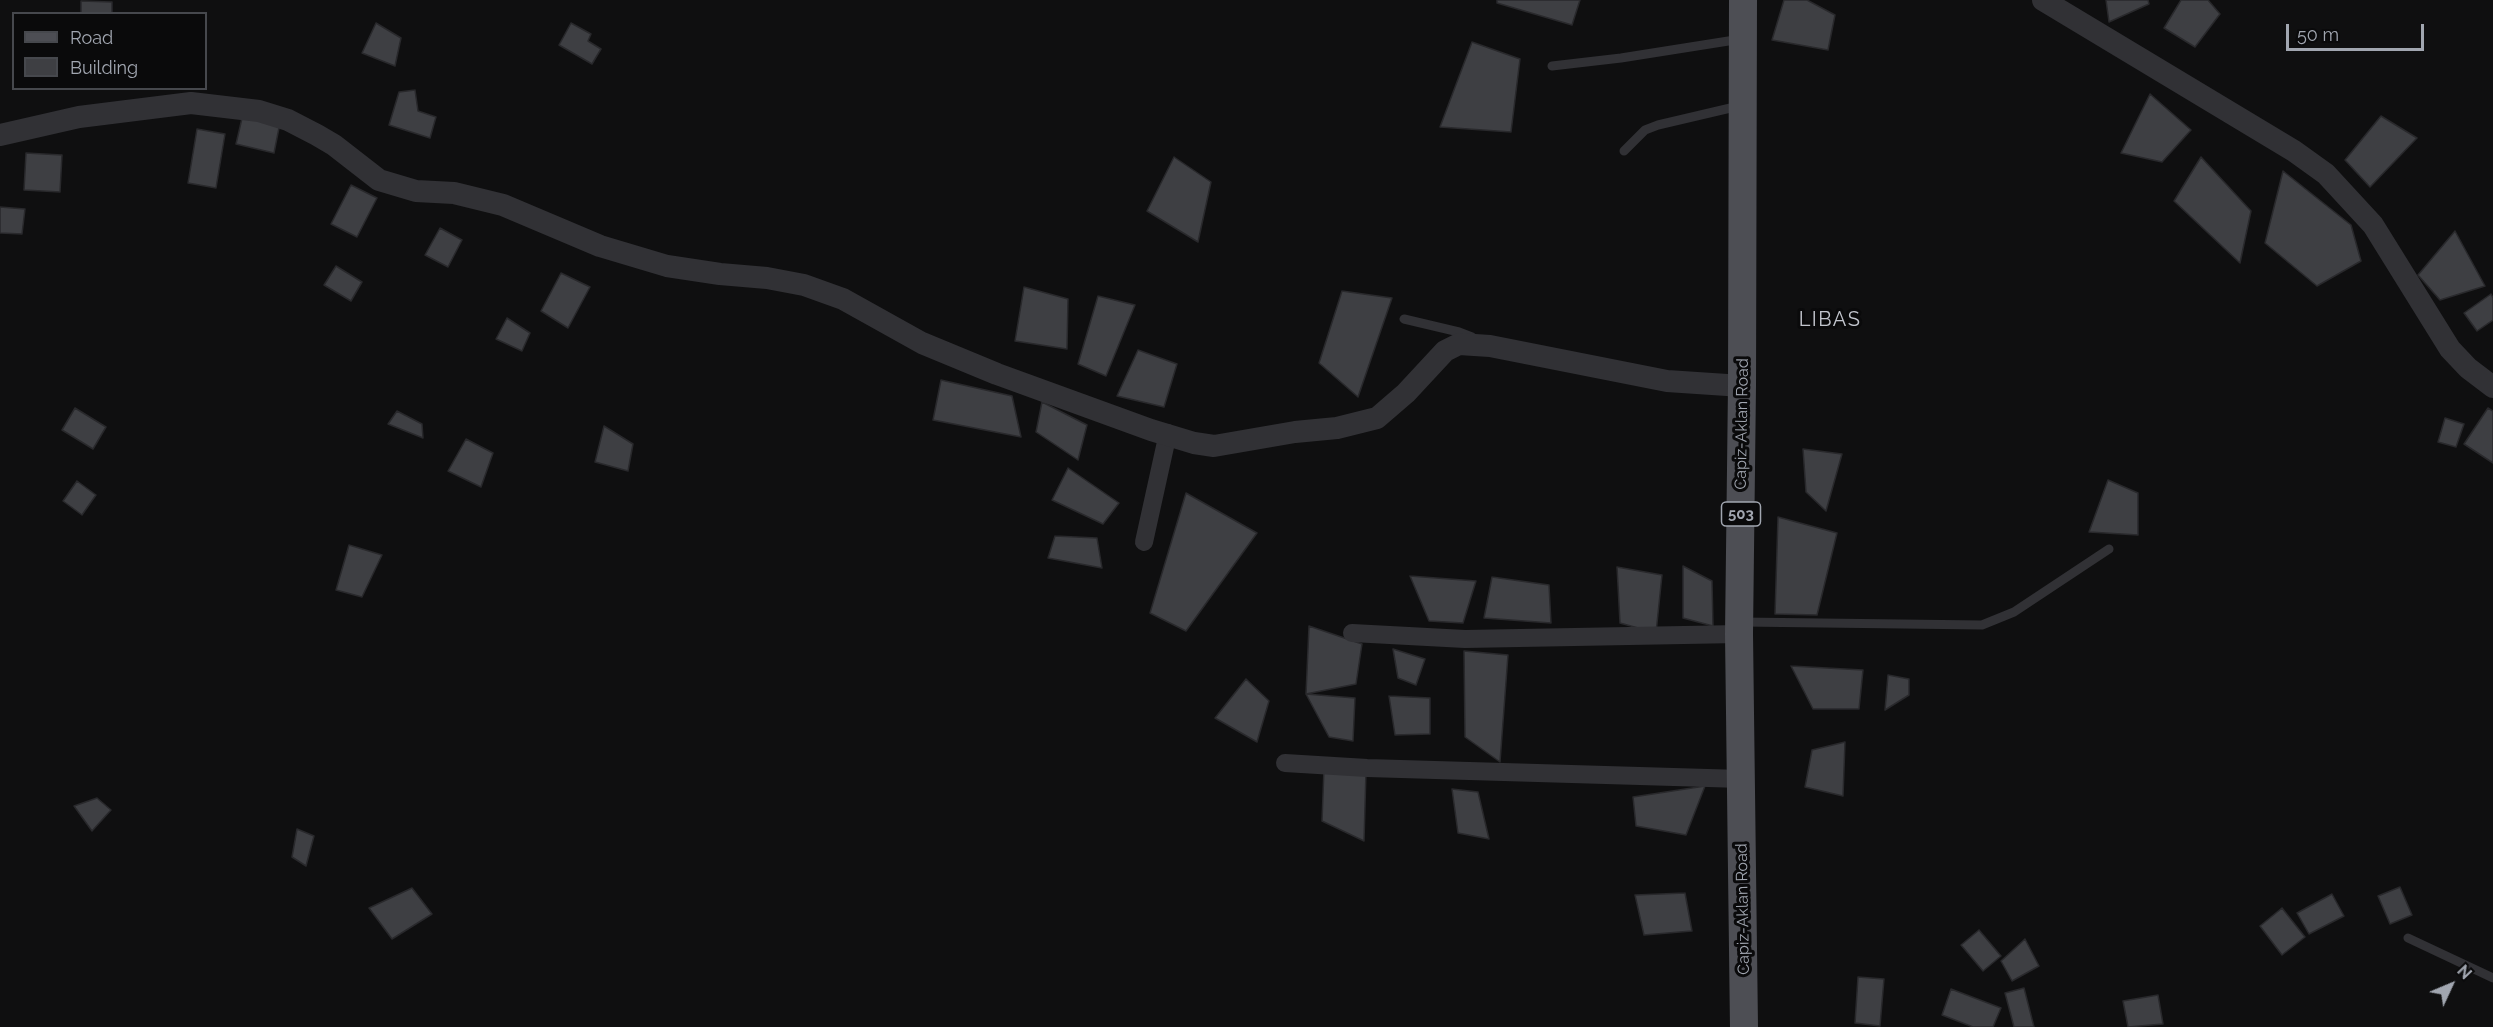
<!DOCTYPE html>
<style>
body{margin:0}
#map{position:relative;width:2493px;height:1027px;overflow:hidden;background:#0f0f10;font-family:Raleway,sans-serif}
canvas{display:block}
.legend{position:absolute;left:12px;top:12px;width:195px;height:78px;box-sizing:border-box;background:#0a0a0b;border:2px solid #46484d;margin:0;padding:8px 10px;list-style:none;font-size:18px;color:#a1a6b0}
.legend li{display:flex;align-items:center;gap:12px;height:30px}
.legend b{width:30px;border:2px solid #46484d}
.north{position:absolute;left:2421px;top:955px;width:60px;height:60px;-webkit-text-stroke:4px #0a0a0b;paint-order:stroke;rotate:46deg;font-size:16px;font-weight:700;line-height:24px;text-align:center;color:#a1a6b0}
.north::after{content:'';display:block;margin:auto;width:21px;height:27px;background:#a1a6b0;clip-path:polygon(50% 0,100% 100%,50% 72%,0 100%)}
.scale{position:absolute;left:2286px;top:24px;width:138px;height:27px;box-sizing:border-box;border:3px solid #a1a6b0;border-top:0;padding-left:8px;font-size:18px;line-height:21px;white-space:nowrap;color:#a1a6b0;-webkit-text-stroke:4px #0a0a0b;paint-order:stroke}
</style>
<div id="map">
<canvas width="2493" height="1027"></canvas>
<ul class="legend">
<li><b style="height:8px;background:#4d4e54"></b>Road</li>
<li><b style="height:16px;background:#3e3f43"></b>Building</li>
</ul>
<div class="north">N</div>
<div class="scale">50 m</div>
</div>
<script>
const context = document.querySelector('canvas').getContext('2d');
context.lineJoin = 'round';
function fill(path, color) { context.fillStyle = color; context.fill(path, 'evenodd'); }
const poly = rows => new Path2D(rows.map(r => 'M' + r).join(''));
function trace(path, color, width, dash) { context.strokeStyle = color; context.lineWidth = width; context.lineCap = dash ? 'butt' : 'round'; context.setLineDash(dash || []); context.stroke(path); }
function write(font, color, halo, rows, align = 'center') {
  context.font = font + ' Raleway,sans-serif'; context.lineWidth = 6; context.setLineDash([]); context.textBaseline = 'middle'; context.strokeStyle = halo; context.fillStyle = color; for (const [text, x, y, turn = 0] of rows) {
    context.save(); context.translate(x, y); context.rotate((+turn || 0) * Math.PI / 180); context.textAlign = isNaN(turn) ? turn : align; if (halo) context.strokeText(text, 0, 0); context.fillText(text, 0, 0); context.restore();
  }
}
const building = poly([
 [1497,0,1580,0,1572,25,1497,3,1497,0],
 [1784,0,1807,0,1835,15,1828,50,1772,40,1784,0],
 [2106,0,2148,0,2149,4,2109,22,2106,0],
 [2181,0,2208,0,2220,14,2195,47,2164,28,2181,0],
 [81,1,112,2,112,14,81,14,81,1],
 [376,23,401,38,395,66,362,53,376,23],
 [571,23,591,34,588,41,601,49,592,64,559,45,571,23],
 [1472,42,1520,59,1511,132,1440,127,1472,42],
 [415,90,418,111,436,117,430,138,389,125,399,92,415,90],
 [2150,94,2191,130,2162,162,2121,153,2150,94],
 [243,114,280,123,274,153,236,144,243,114],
 [2381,116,2417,138,2370,187,2345,160,2381,116],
 [197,129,225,134,216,188,188,183,197,129],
 [26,153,62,155,60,192,24,190,26,153],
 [1174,157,1211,182,1198,242,1147,211,1174,157],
 [2201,157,2251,211,2240,263,2174,201,2201,157],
 [2283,171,2351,225,2361,261,2317,286,2265,243,2283,171],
 [351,185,377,198,357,237,331,224,351,185],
 [0,207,25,209,22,234,0,233,0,207],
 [440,228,462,240,448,267,425,255,440,228],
 [2455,231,2485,286,2440,300,2418,275,2455,231],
 [336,266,362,282,351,301,324,285,336,266],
 [561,273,590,287,568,328,541,311,561,273],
 [1024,287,1068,299,1067,349,1015,341,1024,287],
 [1342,291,1392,298,1358,397,1319,363,1342,291],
 [2491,294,2493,298,2493,320,2477,331,2464,313,2491,294],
 [1098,296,1135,305,1106,376,1078,364,1098,296],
 [507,318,530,333,522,351,496,339,507,318],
 [1138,350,1177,364,1164,407,1117,396,1138,350],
 [941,380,1012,396,1021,437,933,420,941,380],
 [1042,402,1087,425,1078,460,1036,432,1042,402],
 [75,408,106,427,93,449,62,430,75,408],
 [2488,408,2493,411,2493,463,2464,444,2488,408],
 [397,411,422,424,423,438,388,424,397,411],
 [2445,418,2464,424,2456,447,2438,442,2445,418],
 [604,426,633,444,628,471,595,462,604,426],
 [466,439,493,453,481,487,448,471,466,439],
 [1803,449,1842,454,1826,511,1806,492,1803,449],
 [1068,468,1119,503,1103,524,1052,500,1068,468],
 [2108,480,2138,493,2138,535,2089,532,2108,480],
 [77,481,96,495,82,515,63,501,77,481],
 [1186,493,1257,533,1186,631,1150,613,1186,493],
 [1778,517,1837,533,1817,615,1775,614,1778,517],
 [1055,536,1097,538,1102,568,1048,558,1055,536],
 [349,545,382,555,362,597,336,590,349,545],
 [1683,566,1712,581,1713,626,1683,618,1683,566],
 [1617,567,1662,575,1656,633,1620,623,1617,567],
 [1410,576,1476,581,1463,623,1429,621,1410,576],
 [1492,577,1549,585,1551,623,1484,618,1492,577],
 [1309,626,1362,644,1356,684,1306,694,1309,626],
 [1393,649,1425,659,1416,685,1398,678,1393,649],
 [1464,651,1508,655,1500,762,1465,737,1464,651],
 [1791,666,1863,670,1859,709,1813,709,1791,666],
 [1888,675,1909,679,1909,695,1885,710,1888,675],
 [1246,679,1269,701,1257,742,1215,718,1246,679],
 [1306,694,1355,698,1353,741,1329,737,1306,694],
 [1389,696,1430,698,1430,734,1395,735,1389,696],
 [1845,742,1843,796,1805,787,1812,750,1845,742],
 [1324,768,1366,771,1364,841,1322,821,1324,768],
 [1705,786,1686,835,1636,826,1633,797,1705,786],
 [1452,789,1478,792,1489,839,1458,833,1452,789],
 [97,798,111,810,92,831,74,806,97,798],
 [297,829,314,836,306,866,292,857,297,829],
 [2400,887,2412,915,2390,924,2378,896,2400,887],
 [412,888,432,914,392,939,369,908,412,888],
 [1685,893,1692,931,1644,935,1635,895,1685,893],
 [2332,894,2344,916,2309,934,2297,913,2332,894],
 [2282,908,2305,937,2282,955,2260,926,2282,908],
 [1979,930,2001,956,1983,971,1961,945,1979,930],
 [2025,939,2039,966,2012,981,2001,961,2025,939],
 [1858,977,1884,979,1880,1026,1855,1023,1858,977],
 [2024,988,2034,1027,2014,1027,2005,993,2024,988],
 [1951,989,2001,1008,1993,1027,1973,1027,1942,1015,1951,989],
 [2158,995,2163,1024,2128,1027,2123,1001,2158,995]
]);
fill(building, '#3e3f43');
trace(building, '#29292c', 1.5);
trace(poly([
 [1552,66,1621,58,1741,39],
 [1624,151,1645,130,1658,125,1739,106],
 [1404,319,1459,332,1472,337],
 [1742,622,1982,625,2014,612,2109,549],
 [2408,938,2493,978]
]), '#313135', 9);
trace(poly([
 [1144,542,1168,433],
 [1352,633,1465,639,1739,634],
 [1285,763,1367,768,1742,779]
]), '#313135', 18);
trace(poly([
 [2043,0,2294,151,2326,174,2373,225,2450,349,2468,368,2493,387],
 [0,135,79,117,191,103,259,111,288,120,317,135,334,145,379,180,416,191,454,193,503,205,600,246,667,266,720,274,767,278,804,285,843,299,922,343,997,374,1151,430,1194,443,1214,446,1295,432,1337,428,1377,418,1406,393,1445,351,1459,344,1490,346,1667,381,1742,386]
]), '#313135', 22);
trace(poly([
 [1743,0,1742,386,1739,634,1744,1027]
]), '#4d4e54', 28);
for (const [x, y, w] of [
 [1741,514,39]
]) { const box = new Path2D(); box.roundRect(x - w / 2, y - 12, w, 24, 4.5); context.fillStyle = '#0a0a0b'; context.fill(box); trace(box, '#a1a6b0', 1.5); }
write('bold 15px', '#a1a6b0', null, [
 ["503",1741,514]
]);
write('16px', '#a1a6b0', '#0a0a0b', [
 ["Capiz-Aklan Road",1742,424,-89],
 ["Capiz-Aklan Road",1743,909,-91]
]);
context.letterSpacing = '1.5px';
write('20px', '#c2c5cd', '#0a0a0b', [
 ["LIBAS",1830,320]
]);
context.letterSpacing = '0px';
</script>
